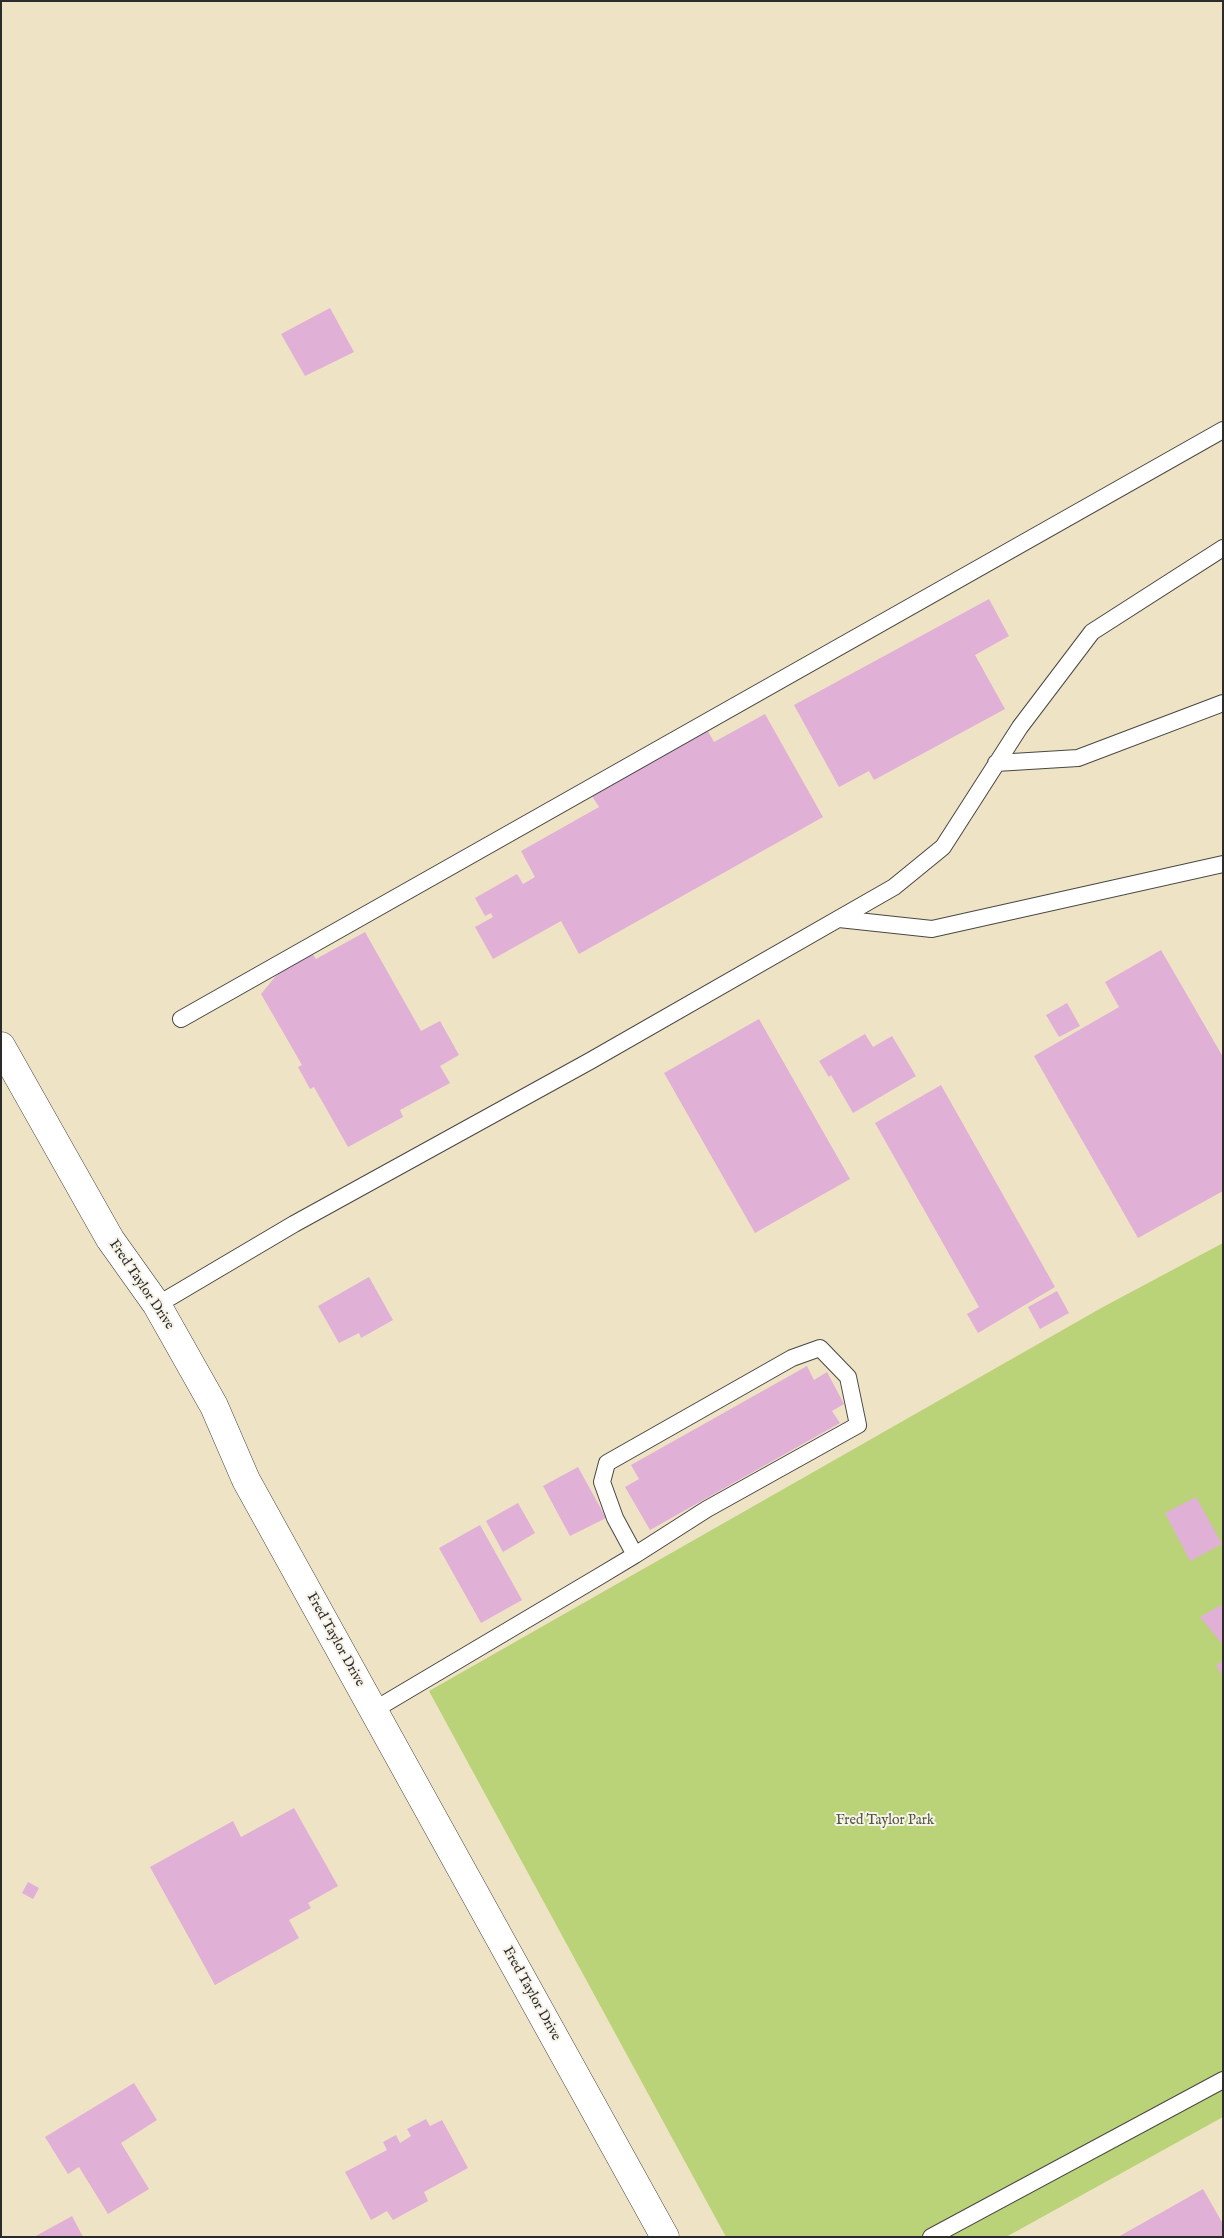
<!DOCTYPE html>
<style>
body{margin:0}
#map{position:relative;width:1224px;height:2238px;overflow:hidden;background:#efe3c5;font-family:"IM FELL English",serif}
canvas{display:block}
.frame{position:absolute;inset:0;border:2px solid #2b2b2b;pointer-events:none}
</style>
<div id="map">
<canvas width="1224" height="2238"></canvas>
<div class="frame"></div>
</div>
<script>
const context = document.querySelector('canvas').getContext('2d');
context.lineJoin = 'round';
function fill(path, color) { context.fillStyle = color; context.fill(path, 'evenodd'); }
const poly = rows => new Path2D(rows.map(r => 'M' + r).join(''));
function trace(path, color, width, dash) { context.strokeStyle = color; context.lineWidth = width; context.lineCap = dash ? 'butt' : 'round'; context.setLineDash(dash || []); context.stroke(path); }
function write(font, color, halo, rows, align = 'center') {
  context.font = font + ' "IM FELL English",serif'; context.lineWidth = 4; context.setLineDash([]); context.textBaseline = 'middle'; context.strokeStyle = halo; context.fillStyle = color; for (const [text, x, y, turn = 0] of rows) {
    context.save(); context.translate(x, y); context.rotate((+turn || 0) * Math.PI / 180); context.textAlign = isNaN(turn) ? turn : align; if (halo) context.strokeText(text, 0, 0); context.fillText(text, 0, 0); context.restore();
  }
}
fill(poly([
 [1223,1243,1223,2117,1006,2237,726,2237,429,1691,1103,1307]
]), '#bad378');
fill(poly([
 [330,308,354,352,305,376,281,334],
 [989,599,1009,636,975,655,1005,709,874,780,869,771,839,787,794,705],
 [765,714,823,817,579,954,561,921,493,959,475,927,493,917,491,913,485,916,475,898,517,874,523,884,535,877,521,851,599,807,592,796,708,731,714,742],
 [365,932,421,1031,440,1021,459,1055,440,1066,450,1083,400,1110,403,1117,348,1147,314,1087,310,1089,298,1067,302,1065,261,994,280,971,312,953,316,959],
 [1161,950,1223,1057,1223,1191,1138,1238,1034,1056,1119,1007,1105,982],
 [1067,1003,1080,1026,1059,1037,1046,1015],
 [759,1019,850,1179,755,1233,664,1073],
 [865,1034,873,1047,892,1036,916,1076,853,1113,831,1075,829,1077,819,1061],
 [941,1085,1055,1287,978,1333,967,1314,979,1307,875,1123],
 [369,1277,393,1320,361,1338,359,1333,339,1343,318,1306],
 [1057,1291,1069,1313,1040,1329,1028,1307],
 [807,1366,814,1380,827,1372,844,1404,832,1411,840,1423,650,1530,625,1487,639,1479,631,1465],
 [578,1467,606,1518,570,1536,543,1486],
 [1196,1497,1222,1544,1190,1561,1165,1513],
 [518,1503,535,1533,503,1552,486,1521],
 [480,1525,522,1600,481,1623,439,1548],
 [1223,1604,1223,1645,1200,1617],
 [1223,1661,1223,1677,1216,1665],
 [294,1808,338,1886,308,1903,311,1908,289,1920,299,1938,215,1985,150,1867,233,1821,241,1837],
 [28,1882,39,1888,33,1899,22,1893],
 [134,2083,157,2120,121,2143,149,2189,108,2214,79,2167,68,2174,45,2137],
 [426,2119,430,2126,442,2120,468,2168,424,2192,428,2201,393,2220,387,2211,371,2220,345,2172,387,2150,383,2142,396,2135,400,2143,411,2136,407,2129],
 [1203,2189,1223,2224,1223,2237,1118,2237],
 [72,2216,83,2237,34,2237]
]), '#e0b0d7');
const service = poly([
 [996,763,1078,758,1223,703],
 [839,919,932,929,1223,864],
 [181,1019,1223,430],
 [157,1305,294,1224,590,1061,894,887,943,847,1020,727,1092,632,1223,548],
 [374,1710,600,1576,635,1555,707,1509,858,1425,848,1377,820,1348,792,1358,607,1463,602,1482,615,1518,635,1555],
 [931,2237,1223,2080]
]);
const secondary = poly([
 [1,1046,110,1239,157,1305,214,1406,246,1480,665,2237]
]);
trace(service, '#484742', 18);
trace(secondary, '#484742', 29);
trace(service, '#fff', 16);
trace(secondary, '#fff', 28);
write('14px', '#2b2b2b', '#f7f3e8', [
 ["Fred Taylor Drive",141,1285,56],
 ["Fred Taylor Drive",335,1640,61],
 ["Fred Taylor Drive",531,1994,61]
]);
write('14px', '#4f553e', '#f7f3e8', [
 ["Fred Taylor Park",885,1821]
]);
</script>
